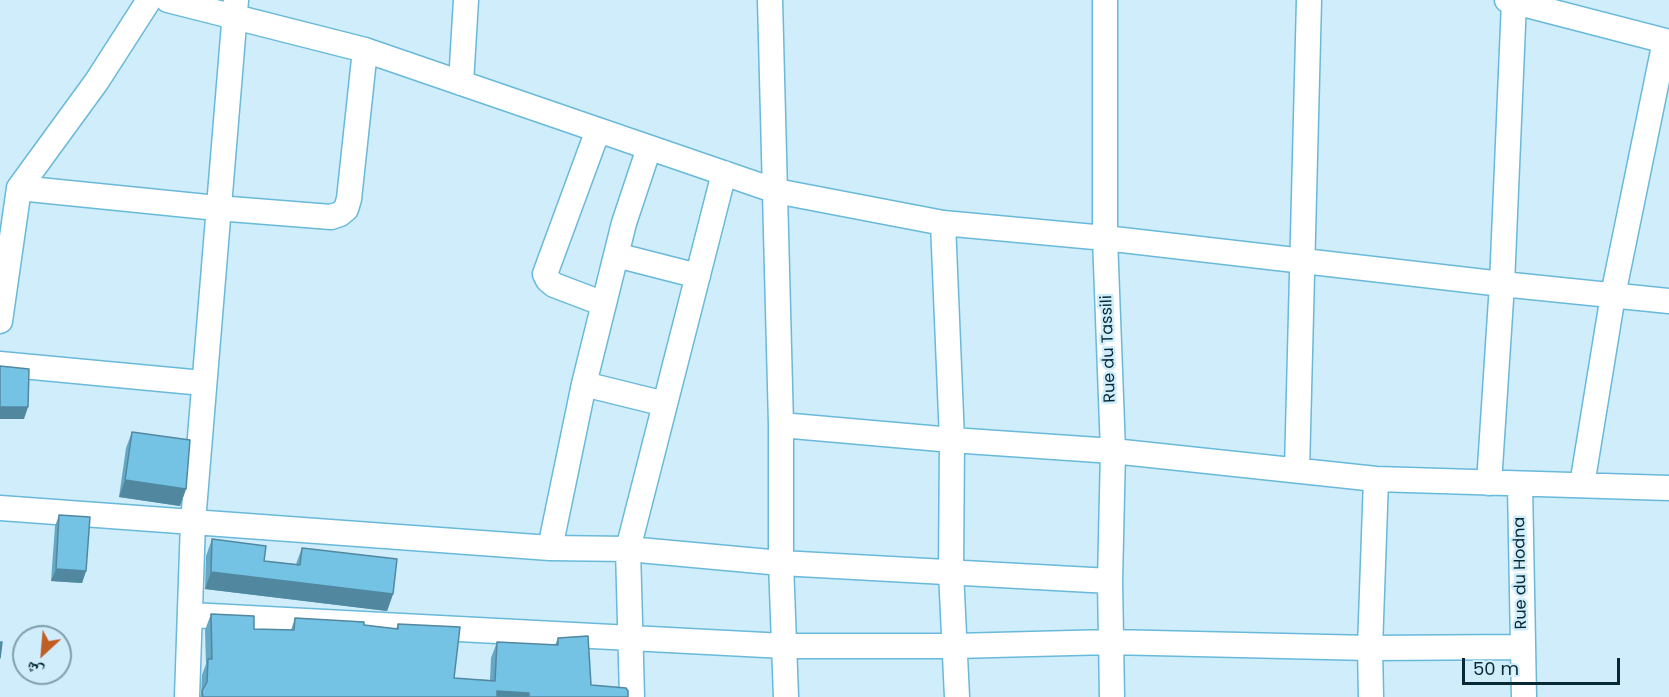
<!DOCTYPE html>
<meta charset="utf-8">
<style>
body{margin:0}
#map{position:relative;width:1669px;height:697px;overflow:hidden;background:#cfedfa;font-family:Poppins,"Noto Naskh Arabic",sans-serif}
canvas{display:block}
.north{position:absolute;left:12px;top:625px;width:60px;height:60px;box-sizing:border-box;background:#cfedfa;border:2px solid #7f9fac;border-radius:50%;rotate:206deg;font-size:16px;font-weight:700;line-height:24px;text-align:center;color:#062936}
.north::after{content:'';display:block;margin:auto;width:21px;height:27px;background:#c15e25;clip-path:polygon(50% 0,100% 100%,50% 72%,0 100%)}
.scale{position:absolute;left:1462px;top:658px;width:158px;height:27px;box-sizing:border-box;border:3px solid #062936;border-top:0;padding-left:8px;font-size:18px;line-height:21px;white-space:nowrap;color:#062936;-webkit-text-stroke:4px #cfedfa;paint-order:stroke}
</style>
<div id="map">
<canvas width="1669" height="697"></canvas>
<div class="north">ش</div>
<div class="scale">50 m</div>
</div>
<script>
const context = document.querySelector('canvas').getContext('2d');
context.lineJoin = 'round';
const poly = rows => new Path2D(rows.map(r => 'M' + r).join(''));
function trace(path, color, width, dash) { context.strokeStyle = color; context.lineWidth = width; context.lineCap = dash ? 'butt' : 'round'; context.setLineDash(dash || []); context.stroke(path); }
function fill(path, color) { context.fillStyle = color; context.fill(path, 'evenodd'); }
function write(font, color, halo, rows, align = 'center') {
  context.font = font + ' Poppins,sans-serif'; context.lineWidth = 5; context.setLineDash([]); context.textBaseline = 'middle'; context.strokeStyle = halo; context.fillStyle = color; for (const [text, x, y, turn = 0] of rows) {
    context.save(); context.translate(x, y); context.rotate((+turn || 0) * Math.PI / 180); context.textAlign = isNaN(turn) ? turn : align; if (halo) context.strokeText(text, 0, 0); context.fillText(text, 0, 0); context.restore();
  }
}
const minor = poly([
 [168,0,365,50,776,191,943,223,1105,238,1502,284,1669,301],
 [770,0,781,425,781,563,786,697],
 [1105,0,1105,238,1113,451,1110,581,1112,697],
 [1507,0,1669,42],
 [461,83,466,0],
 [598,130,545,274,548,280,554,285,604,304],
 [19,188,217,208,331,217,340,214,346,209,349,199,365,50],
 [943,223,952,440,951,572,957,697],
 [616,255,698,276],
 [0,321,19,188,97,81,149,0],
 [0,364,203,383],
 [584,384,665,404],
 [781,425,952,440,1113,451,1376,479,1669,488],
 [1297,470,1309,0],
 [1489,483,1502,284,1514,2],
 [1520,485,1524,697],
 [1582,485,1613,295,1665,41],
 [0,508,550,548,628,549,781,563,1110,581],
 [550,548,584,384,624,223,649,148],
 [191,615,784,646,955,646,1110,642,1370,648,1522,647],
 [187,697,193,522,236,0],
 [632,697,628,549,724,173],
 [1371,697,1370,648,1376,479]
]);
trace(minor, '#69b9da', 27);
trace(minor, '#fff', 24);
fill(poly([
 [132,432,186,489,180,506,119,497,126,448],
 [59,515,86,571,82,583,51,581,55,526],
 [212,539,264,561,296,564,302,548,393,594,387,611,205,589,206,556],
 [211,614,254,629,291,630,295,618,364,625,396,629,398,624,454,678,490,680,491,658,497,642,555,645,558,638,591,685,628,697,200,697,201,694,202,675,206,664,205,630]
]), '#64a8c5');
fill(poly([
 [0,407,28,407,24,419,0,419],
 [125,480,186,489,180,506,119,497],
 [56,569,86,571,82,583,51,581],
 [211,572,393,594,387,611,205,589],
 [497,691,529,693,528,697,495,697]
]), '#5188a0');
const building = poly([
 [0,366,29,369,28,407,0,407,0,366],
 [132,432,190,440,186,489,125,480,132,432],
 [59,515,90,517,86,571,56,569,59,515],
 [212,539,266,546,264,561,300,565,302,548,397,559,393,594,211,572,212,539],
 [211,614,254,616,254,629,294,630,295,618,364,622,364,625,398,629,398,624,460,627,454,678,495,681,497,642,558,645,558,638,588,636,591,685,626,688,628,691,628,697,529,697,529,693,497,691,497,697,203,697,202,691,207,682,208,659,212,659,211,614],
 [0,642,2,642,0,658,0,642]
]);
fill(building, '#74c3e5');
trace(building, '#5188a0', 1.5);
write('16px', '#062936', '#cfedfa', [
 ["Rue du Tassili",1109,349,-92],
 ["Rue du Hodna",1521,573,-91]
]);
</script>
